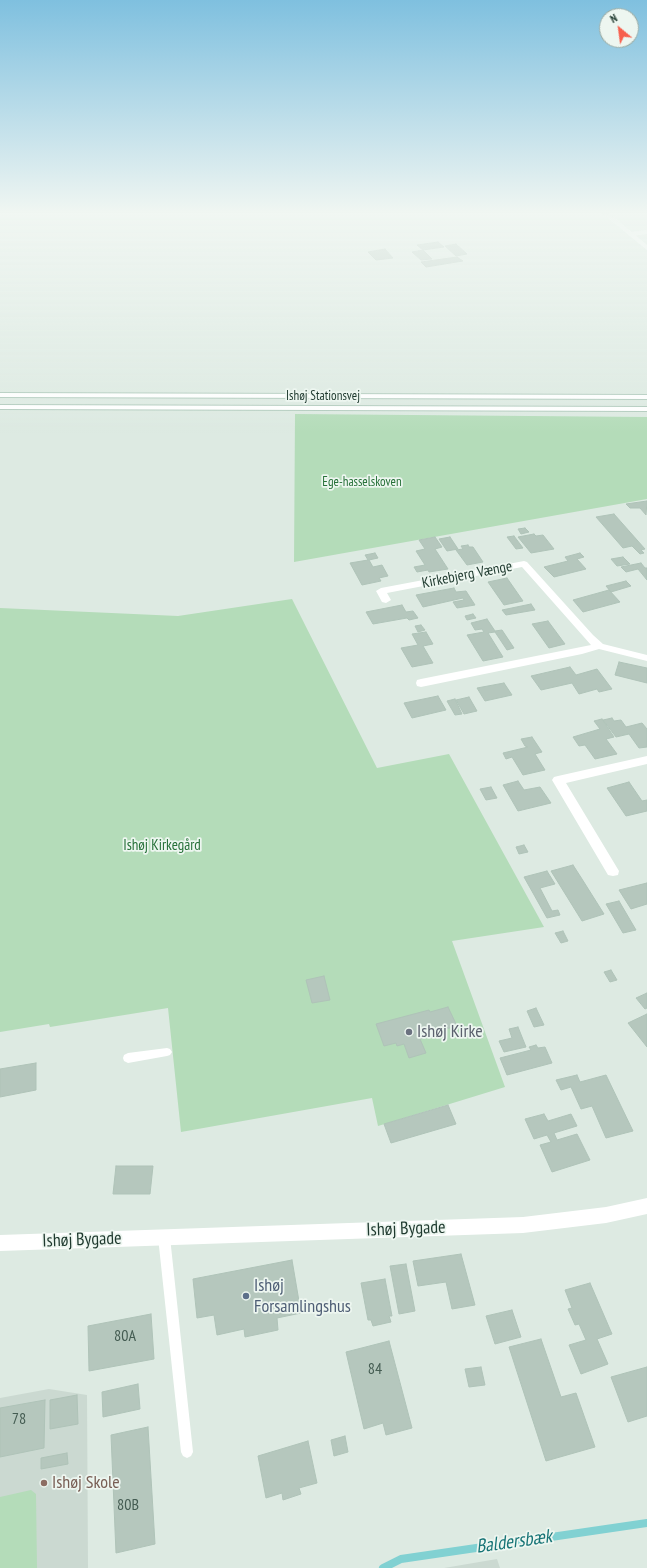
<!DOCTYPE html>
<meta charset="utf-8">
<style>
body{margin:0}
#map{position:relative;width:647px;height:1568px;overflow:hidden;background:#ddeae2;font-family:"PT Sans Narrow",sans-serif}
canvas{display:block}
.north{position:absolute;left:599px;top:8px;width:40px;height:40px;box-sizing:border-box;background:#edf6f0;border:1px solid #9aaaa2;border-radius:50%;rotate:331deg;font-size:11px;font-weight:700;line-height:16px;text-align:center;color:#1e392e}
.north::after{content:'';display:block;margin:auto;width:14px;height:18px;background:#f75f4d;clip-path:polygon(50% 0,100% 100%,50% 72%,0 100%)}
</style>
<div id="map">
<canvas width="647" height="1568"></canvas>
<div class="north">N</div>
</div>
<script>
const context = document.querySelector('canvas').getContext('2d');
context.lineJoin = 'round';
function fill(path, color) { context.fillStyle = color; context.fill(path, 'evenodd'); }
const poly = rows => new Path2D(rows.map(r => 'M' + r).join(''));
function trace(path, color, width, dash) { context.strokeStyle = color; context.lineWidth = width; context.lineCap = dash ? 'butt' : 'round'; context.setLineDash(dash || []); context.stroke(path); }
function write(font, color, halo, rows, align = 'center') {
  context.font = font + ' "PT Sans Narrow",sans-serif'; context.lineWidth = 3.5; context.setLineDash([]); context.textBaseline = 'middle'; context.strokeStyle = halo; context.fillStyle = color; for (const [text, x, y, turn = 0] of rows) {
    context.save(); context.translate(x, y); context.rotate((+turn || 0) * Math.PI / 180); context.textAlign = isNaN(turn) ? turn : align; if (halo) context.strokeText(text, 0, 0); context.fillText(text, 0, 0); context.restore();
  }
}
fill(poly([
 [49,1389,87,1395,88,1568,0,1568,0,1398],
 [497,1559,500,1568,444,1568]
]), '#cbd9d1');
fill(poly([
 [295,414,647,417,647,499,294,562],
 [292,599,377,768,449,754,544,927,452,941,505,1087,378,1126,372,1098,181,1132,168,1008,50,1027,49,1024,0,1032,0,608,178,616],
 [31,1490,36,1494,37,1568,0,1568,0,1497]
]), '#b4dcb9');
trace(poly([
 [383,1568,401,1559,647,1523]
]), '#81d1d2', 8);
const building = poly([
 [438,242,444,247,423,250,417,245,438,242],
 [456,244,467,254,456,256,445,246,456,244],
 [385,249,393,258,376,260,368,252,385,249],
 [423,250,432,259,421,260,412,252,423,250],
 [457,257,463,261,426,267,421,262,457,257],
 [647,501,646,515,640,508,630,508,626,504,647,501],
 [614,514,645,549,641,550,644,553,640,554,632,546,623,548,596,517,614,514],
 [525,528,529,532,521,534,518,529,525,528],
 [534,534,536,536,543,535,554,549,531,553,518,537,534,534],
 [514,536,523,548,516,549,507,537,514,536],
 [435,537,442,547,435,549,448,569,429,572,428,570,417,572,414,567,425,565,416,551,425,549,419,540,435,537],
 [450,537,458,549,447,551,439,539,450,537],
 [468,545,469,547,473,547,483,562,467,565,456,550,463,549,461,546,468,545],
 [375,553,378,558,369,560,373,567,382,565,388,576,379,578,381,581,362,585,350,563,368,560,365,555,375,553],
 [580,553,584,557,577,559,586,569,554,577,544,567,568,561,565,557,580,553],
 [623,557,630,564,617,566,611,559,623,557],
 [641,563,645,568,647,568,647,580,638,569,626,572,621,567,641,563],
 [507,578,523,601,504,605,488,582,507,578],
 [626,581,631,586,611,592,606,586,626,581],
 [454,588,456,592,466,591,475,605,457,608,453,602,464,600,463,598,423,607,416,595,454,588],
 [609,590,620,602,583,612,573,600,609,590],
 [531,604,535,610,506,615,502,610,531,604],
 [402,605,406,612,413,611,418,618,409,620,407,618,373,624,366,612,402,605],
 [473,614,476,618,467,620,465,616,473,614],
 [487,619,495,631,502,630,514,648,507,650,495,632,488,633,503,657,483,661,467,635,484,632,482,629,475,630,471,623,487,619],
 [548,621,565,644,549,648,532,624,548,621],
 [421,625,425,630,418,632,415,626,421,625],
 [426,632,433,644,423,646,433,663,412,667,401,648,418,645,412,634,426,632],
 [619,662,647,668,647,683,615,675,619,662],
 [570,667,576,675,597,669,612,689,599,692,597,689,579,694,572,683,541,690,531,676,570,667],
 [504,683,512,695,485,701,477,688,504,683],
 [438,696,446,710,412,718,404,703,438,696],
 [469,697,477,711,464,714,456,700,469,697],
 [455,699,462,714,455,715,447,701,455,699],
 [612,718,614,721,621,720,626,727,642,723,647,729,647,747,639,748,629,734,616,737,603,720,612,718],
 [602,719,614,737,606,739,617,754,595,759,585,745,579,746,573,737,600,729,594,721,602,719],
 [532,737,542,752,535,754,545,770,523,775,512,757,506,759,503,753,528,747,525,746,521,739,532,737],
 [518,781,524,790,540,787,551,803,518,811,503,785,518,781],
 [629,782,642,801,647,800,647,811,626,816,607,788,629,782],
 [491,787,497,798,486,800,480,789,491,787],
 [524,845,528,852,519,854,516,847,524,845],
 [573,865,582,879,604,914,582,921,551,871,573,865],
 [547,871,555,884,540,888,552,911,558,910,560,915,547,918,524,877,547,871],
 [647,883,647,904,631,909,619,890,647,883],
 [619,901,636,930,623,933,606,904,619,901],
 [563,931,568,941,561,943,555,933,563,931],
 [611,970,617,980,610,982,604,972,611,970],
 [324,976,330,1000,312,1003,306,980,324,976],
 [647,993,647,1008,645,1009,636,998,647,993],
 [448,1007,457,1026,438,1031,439,1034,420,1039,426,1053,409,1058,404,1044,397,1046,396,1043,384,1046,376,1024,429,1010,430,1012,448,1007],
 [536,1008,544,1025,534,1027,527,1011,536,1008],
 [647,1014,647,1047,628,1023,647,1014],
 [518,1027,526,1047,504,1052,499,1041,512,1038,509,1029,518,1027],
 [536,1045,538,1048,545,1047,552,1063,507,1075,500,1058,531,1050,529,1047,536,1045],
 [36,1063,36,1090,0,1097,0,1069,36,1063],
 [577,1075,580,1082,606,1075,633,1131,606,1138,592,1106,581,1109,571,1087,561,1090,556,1080,577,1075],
 [448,1105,456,1124,391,1143,384,1124,448,1105],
 [544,1114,548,1121,571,1114,577,1126,554,1133,557,1140,577,1134,590,1160,552,1172,540,1145,551,1142,547,1135,534,1139,525,1119,544,1114],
 [116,1166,153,1166,150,1194,113,1194,116,1166],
 [461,1254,475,1305,452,1309,446,1282,418,1286,413,1261,461,1254],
 [292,1260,301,1313,277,1318,278,1330,245,1337,244,1329,217,1335,214,1315,197,1318,193,1279,292,1260],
 [406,1264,415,1311,399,1314,390,1266,406,1264],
 [385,1279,392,1316,389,1316,391,1322,373,1326,371,1320,368,1320,361,1283,385,1279],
 [590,1283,612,1334,597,1339,608,1364,581,1374,569,1345,586,1340,579,1324,575,1325,568,1309,572,1308,565,1290,590,1283],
 [512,1310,521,1337,495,1344,486,1316,512,1310],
 [151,1314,154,1359,89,1371,88,1326,151,1314],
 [541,1339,561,1397,576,1393,595,1447,546,1461,509,1347,541,1339],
 [389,1341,412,1428,386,1435,383,1423,364,1429,346,1352,389,1341],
 [481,1367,485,1385,469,1387,465,1369,481,1367],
 [647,1367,647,1416,628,1422,611,1377,647,1367],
 [138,1384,140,1409,103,1417,102,1392,138,1384],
 [77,1395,78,1424,50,1429,50,1400,77,1395],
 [45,1400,44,1448,0,1457,0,1408,45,1400],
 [148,1427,155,1544,116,1553,111,1435,148,1427],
 [345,1436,348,1452,334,1456,331,1440,345,1436],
 [308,1441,317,1483,299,1488,301,1494,283,1500,282,1493,266,1498,258,1456,308,1441],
 [67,1453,68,1464,41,1469,41,1458,67,1453]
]);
fill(building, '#b5c7bd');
trace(building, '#afc3b8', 1);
const secondary = poly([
 [0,393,647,395,647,399,0,397,0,393],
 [0,405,647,407,647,411,0,409,0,405]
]);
trace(secondary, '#b0cabc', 2);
fill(poly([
 [167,1048,170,1049,172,1052,170,1055,167,1056,128,1063,124,1061,123,1058,124,1055,128,1053,167,1048],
 [164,1231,168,1233,170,1237,193,1452,191,1456,187,1458,183,1456,181,1452,158,1237,160,1233,164,1231]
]), '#fff');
fill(poly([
 [647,230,647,234,631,236,628,234,631,232,647,230],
 [524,561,527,562,593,635,603,644,647,655,647,661,599,649,582,654,421,687,417,686,416,683,417,680,421,679,591,645,522,567,387,593,391,600,386,603,382,602,376,591,381,588,524,561],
 [647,756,647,764,566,783,619,871,618,875,613,876,608,875,552,780,554,777,558,776,647,756]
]), '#fff');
fill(poly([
 [602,213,609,213,647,245,647,250,602,213],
 [647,1198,647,1214,606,1223,523,1233,0,1251,0,1235,523,1217,606,1207,647,1198]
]), '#fff');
fill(secondary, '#fff');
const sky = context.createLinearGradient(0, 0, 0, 433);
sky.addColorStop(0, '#7fc0df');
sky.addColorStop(0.49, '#f0f6f2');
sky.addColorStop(1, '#f0f6f200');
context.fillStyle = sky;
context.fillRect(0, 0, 647, 433);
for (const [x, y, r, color] of [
 [409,1032,4,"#6b7280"],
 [246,1296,4,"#5c6f8a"],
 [44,1483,4,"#8d6e63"]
]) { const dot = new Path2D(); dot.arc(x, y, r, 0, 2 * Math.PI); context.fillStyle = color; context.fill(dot); trace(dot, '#edf6f0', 1.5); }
write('13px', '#1e392e', '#edf6f0', [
 ["Ishøj Stationsvej",323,396]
]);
write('13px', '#277139', '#edf6f0', [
 ["Ege-hasselskoven",362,482]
]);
write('15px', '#1e392e', '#edf6f0', [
 ["Kirkebjerg Vænge",467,575,-11]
]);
write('15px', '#277139', '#edf6f0', [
 ["Ishøj Kirkegård",162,846]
]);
write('16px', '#445c52', null, [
 ["80A",125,1336],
 ["84",375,1369],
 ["78",19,1419],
 ["80B",128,1505]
]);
write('18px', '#5b616d', '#edf6f0', [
 ["Ishøj Kirke",417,1032]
], 'left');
write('18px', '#1e392e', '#edf6f0', [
 ["Ishøj Bygade",406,1229,-2],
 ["Ishøj Bygade",82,1240,-2]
]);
write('18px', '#4e5e75', '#edf6f0', [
 ["Ishøj",254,1286],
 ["Forsamlingshus",254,1307]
], 'left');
write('18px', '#785e54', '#edf6f0', [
 ["Ishøj Skole",52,1483]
], 'left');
write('italic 19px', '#177476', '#edf6f0', [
 ["Baldersbæk",514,1542,-8]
]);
</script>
